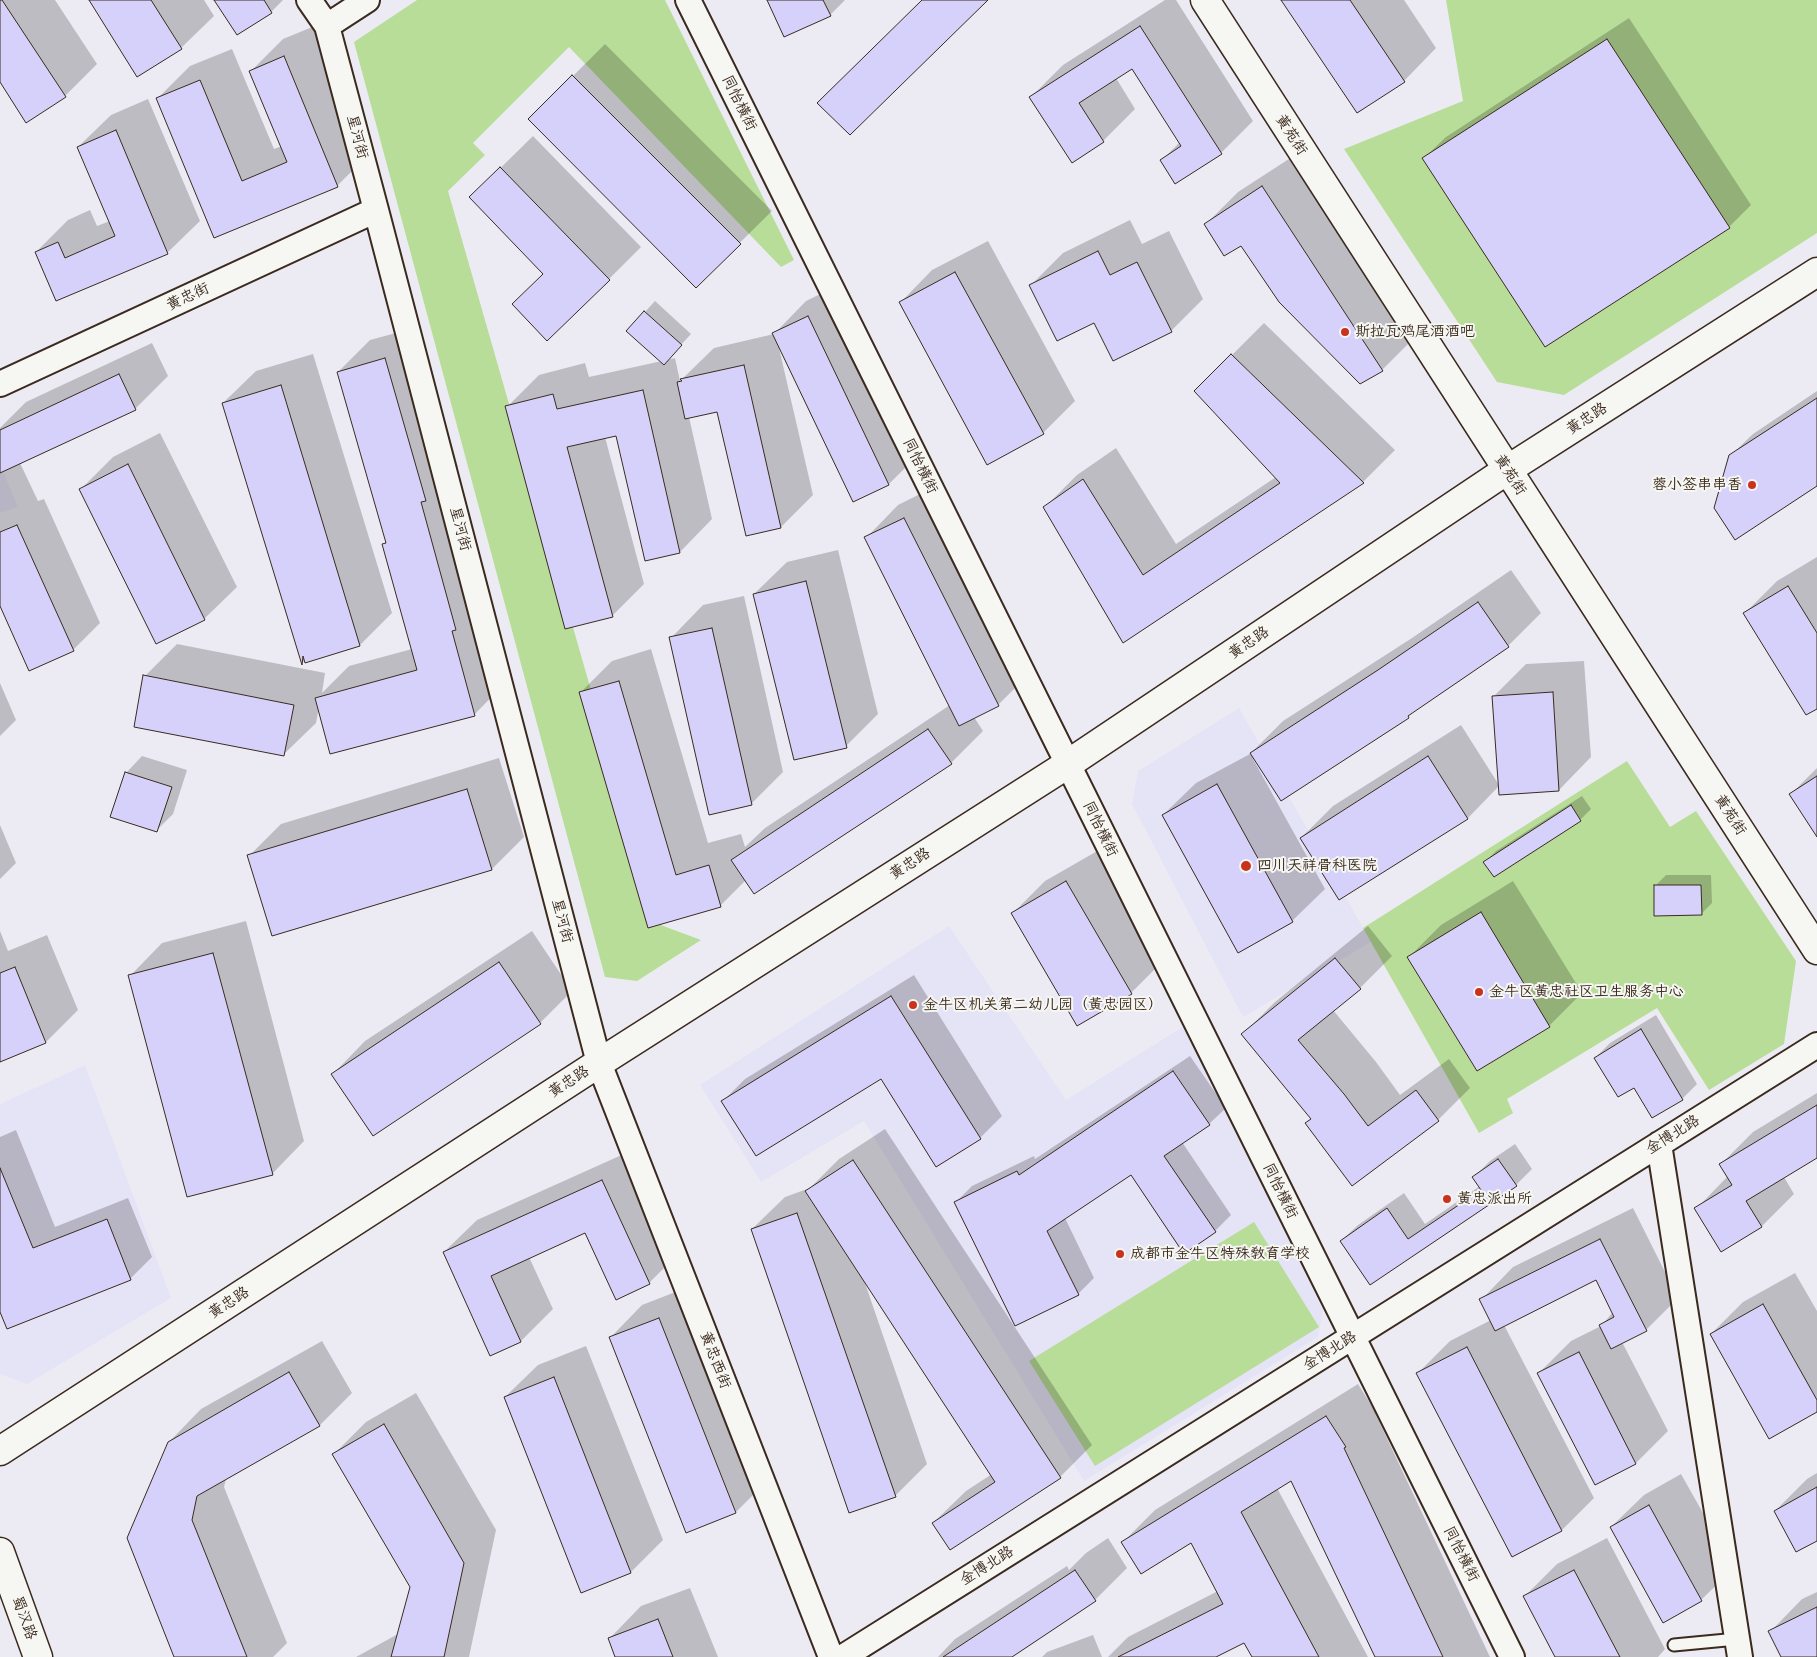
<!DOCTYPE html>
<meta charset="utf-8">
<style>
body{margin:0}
canvas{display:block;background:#ecebf4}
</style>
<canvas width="1817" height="1657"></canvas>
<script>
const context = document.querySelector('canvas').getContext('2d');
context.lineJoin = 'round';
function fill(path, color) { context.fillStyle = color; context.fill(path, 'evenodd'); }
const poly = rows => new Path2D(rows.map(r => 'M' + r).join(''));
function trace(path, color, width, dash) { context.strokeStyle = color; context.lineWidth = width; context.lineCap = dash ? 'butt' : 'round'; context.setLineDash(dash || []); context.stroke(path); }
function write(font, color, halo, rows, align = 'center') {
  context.font = font + ' "Patrick Hand","LXGW WenKai TC",sans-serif'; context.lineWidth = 4; context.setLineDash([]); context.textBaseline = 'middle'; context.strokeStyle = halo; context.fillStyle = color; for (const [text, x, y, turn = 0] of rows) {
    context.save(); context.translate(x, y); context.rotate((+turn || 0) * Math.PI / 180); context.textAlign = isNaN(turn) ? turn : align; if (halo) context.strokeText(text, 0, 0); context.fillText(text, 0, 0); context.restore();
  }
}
fill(poly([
 [0,464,18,507,0,513],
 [1239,708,1371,942,1243,1017,1132,804,1138,771],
 [949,926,1066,1100,1184,1026,1323,1310,1318,1337,1084,1481,864,1121,761,1182,700,1085],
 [85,1065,171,1298,27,1384,0,1374,0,1104]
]), '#e5e3f6');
fill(poly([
 [417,0,665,0,794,260,781,267,569,47,473,143,485,155,448,191,658,924,701,940,637,981,605,977,354,42],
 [1446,0,1817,0,1817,233,1564,395,1497,382,1344,149,1463,101],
 [1627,761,1670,827,1696,811,1796,961,1784,1044,1709,1090,1657,1008,1507,1099,1513,1113,1479,1133,1363,928],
 [1254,1222,1319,1327,1095,1466,1029,1361]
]), '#b8dd98');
fill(poly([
 [0,0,55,0,97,64,65,96,0,80],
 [91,0,204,0,214,16,181,48],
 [216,0,283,0,271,12],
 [768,0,845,0,830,15],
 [1165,0,1176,0,1253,121,1221,153,1162,160,1180,142,1132,67,1116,78,1135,109,1103,141,1031,97,1063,65],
 [1282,0,1404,0,1436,48,1404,81,1358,112],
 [1629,18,1751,205,1729,227,1424,158,1446,137],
 [317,25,370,153,338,185,215,236,157,99,190,66,232,49,274,149,282,146,251,71,283,39],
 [605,44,772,211,696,286,530,119],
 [148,99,200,221,167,253,57,300,36,252,68,220,90,210,97,226,110,221,78,147,111,115],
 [533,136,641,247,609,279,471,197],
 [1295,155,1414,338,1382,370,1242,245,1206,224,1238,192],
 [1130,220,1142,244,1169,231,1203,299,1171,331,1095,322,1031,285,1063,253],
 [988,241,1075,401,1043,433,900,303,932,270],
 [841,284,921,452,889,484,854,501,779,348,813,495,781,527,718,410,689,417,712,519,680,552,646,559,617,435,605,437,644,584,612,616,507,407,539,375,585,363,589,377,662,361,645,312,655,301,691,334,667,360,675,358,680,381,714,348,774,334,806,301],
 [1264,323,1395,450,1363,482,1124,641,1045,507,1077,475,1116,448,1176,544,1276,477,1196,391],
 [418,327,458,467,454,471,506,682,474,715,319,707,316,723,283,755,145,676,177,644,325,673,322,693,349,666,412,649,384,544,386,541,338,372,370,340],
 [152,343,168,376,135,409,20,463,38,501,44,499,100,623,73,650,0,603,0,428,26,402],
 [313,354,392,613,360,645,306,659,302,663,223,403,256,371],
 [1817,391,1817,485,1730,456,1753,434],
 [160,433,237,587,204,619,81,489,113,457],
 [936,486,1030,673,998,705,974,717,983,731,951,763,746,880,720,906,649,927,580,693,612,661,651,649,708,843,741,834,745,847,765,828,950,705,866,538,898,505],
 [838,550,878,714,846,746,754,594,787,562],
 [1817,557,1817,707,1744,614,1777,581],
 [1511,570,1541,613,1508,646,1416,709,1408,717,1253,759,1325,889,1292,921,1163,815,1196,783,1250,754,1283,721,1412,638],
 [744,596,783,772,751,804,671,638,703,605],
 [1584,661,1591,757,1559,790,1499,786,1468,818,1340,898,1301,838,1333,806,1461,725,1499,785,1493,697,1526,664],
 [0,683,16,720,0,736],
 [142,756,187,770,173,814,157,830,126,773],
 [499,758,524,837,492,869,273,935,249,856,281,824],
 [1817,768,1817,835,1791,794],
 [1582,796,1591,809,1580,820,1485,862,1496,851],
 [0,825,16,863,0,879],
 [1099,850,1163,961,1131,993,1013,913,1045,881],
 [1666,875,1711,875,1712,903,1701,914,1655,886],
 [1513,881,1582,993,1549,1026,1477,1069,1409,957,1441,925],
 [246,921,304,1141,272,1174,130,976,162,943],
 [1368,926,1392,956,1360,988,1333,1010,1376,1062,1400,1095,1449,1059,1470,1088,1438,1120,1352,1184,1306,1123,1312,1118,1243,1034,1275,1002],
 [0,931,8,951,47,935,78,1010,46,1042,0,1061],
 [532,931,572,991,540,1023,333,1074,365,1041],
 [914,975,1002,1116,980,1138,881,1077,723,1101,745,1079],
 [1656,1015,1697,1084,1682,1099,1653,1116,1634,1086,1595,1058,1610,1043],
 [1190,1056,1226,1108,1209,1124,1182,1142,1231,1215,1215,1231,1131,1173,1065,1218,1094,1278,1078,1294,955,1203,972,1186,1034,1156,1035,1159],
 [1817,1093,1817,1157,1784,1177,1794,1194,1762,1226,1722,1250,1696,1209,1728,1176,1721,1164,1753,1132],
 [885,1129,1092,1445,1060,1477,933,1523,966,1491,992,1474,864,1280,927,1464,895,1496,752,1229,785,1197,810,1188,839,1159],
 [16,1130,55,1227,128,1198,152,1257,130,1279,0,1308,0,1137],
 [1515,1144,1532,1169,1516,1185,1370,1283,1341,1241,1358,1225,1404,1193,1425,1224,1480,1186,1474,1177,1490,1161],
 [635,1149,681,1251,649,1283,586,1231,529,1257,553,1309,521,1341,491,1354,444,1252,477,1220],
 [1633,1208,1678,1298,1646,1330,1622,1342,1668,1431,1636,1463,1539,1373,1571,1341,1601,1326,1613,1312,1596,1279,1504,1325,1594,1498,1562,1530,1418,1373,1450,1341,1491,1320,1481,1300,1513,1267],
 [1795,1273,1817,1311,1817,1410,1711,1334,1743,1302],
 [691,1286,768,1480,736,1512,610,1338,642,1305],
 [322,1341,352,1393,320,1425,226,1479,224,1487,287,1643,273,1657,176,1657,169,1442,201,1409],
 [586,1346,663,1540,631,1572,582,1591,505,1397,538,1365],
 [1358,1384,1377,1414,1376,1415,1490,1657,1376,1657,1292,1479,1277,1488,1368,1657,1253,1657,1245,1641,1213,1657,1108,1657,1128,1637,1218,1591,1191,1541,1123,1542,1155,1510],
 [416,1393,496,1530,469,1657,356,1657,398,1634,411,1587,334,1454,366,1422],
 [1817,1473,1817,1539,1775,1511,1807,1479],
 [1681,1474,1734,1568,1701,1600,1611,1527,1644,1495],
 [1108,1538,1127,1568,1095,1600,1009,1657,938,1657,955,1639,1067,1566,1069,1570,1086,1553],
 [1607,1538,1665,1649,1658,1657,1557,1657,1525,1596,1557,1564],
 [690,1588,718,1657,616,1657,609,1639,641,1606],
 [1817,1592,1817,1657,1782,1657,1770,1632,1802,1599],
 [1093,1635,1102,1657,1042,1657,1047,1652]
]), '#0003');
const building = poly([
 [0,0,2,0,66,97,26,123,0,82,0,0],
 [89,0,151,0,182,49,137,77,89,0],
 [214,0,264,0,272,13,237,35,214,0],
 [767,0,823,0,831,16,784,37,767,0],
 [922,0,988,0,850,135,817,103,922,0],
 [1281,0,1350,0,1405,82,1357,113,1281,0],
 [1140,26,1222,154,1175,184,1160,160,1181,146,1132,69,1079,103,1104,142,1072,163,1029,97,1140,26],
 [1607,39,1730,228,1545,347,1422,158,1607,39],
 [284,56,338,187,214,238,156,98,200,80,242,181,287,162,249,71,284,56],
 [572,75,741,244,696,288,528,119,572,75],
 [116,130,168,254,56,301,35,252,58,242,65,258,115,236,77,147,116,130],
 [500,167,610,280,547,341,512,304,543,274,469,197,500,167],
 [1262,186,1383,371,1360,384,1279,302,1241,246,1224,256,1204,224,1262,186],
 [1098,251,1110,275,1137,262,1172,332,1113,361,1094,323,1057,341,1029,285,1098,251],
 [955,272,1044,434,987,465,899,302,955,272],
 [644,311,682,345,664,365,626,331,644,311],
 [808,316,889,485,853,502,772,333,808,316],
 [1231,354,1364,483,1123,643,1043,507,1083,479,1143,575,1280,483,1194,391,1231,354],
 [385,358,426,501,421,502,456,630,452,631,475,716,330,754,315,698,417,670,382,544,386,543,337,372,385,358],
 [744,365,781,528,746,536,717,412,685,419,677,382,682,381,680,379,744,365],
 [119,374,136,410,0,473,0,430,119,374],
 [281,385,360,646,305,663,303,656,302,665,222,403,281,385],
 [643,390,680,553,645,561,616,436,567,447,613,617,565,629,505,406,553,394,557,409,643,390],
 [1817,398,1817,486,1735,540,1714,508,1729,455,1817,398],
 [128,464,205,620,156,644,79,489,128,464],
 [904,518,999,706,959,726,864,537,904,518],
 [17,525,74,651,29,671,0,606,0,532,17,525],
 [806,581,847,748,794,760,753,594,806,581],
 [1788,586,1817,633,1817,709,1806,715,1743,613,1788,586],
 [1478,602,1509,647,1408,716,1409,718,1281,801,1250,753,1378,670,1478,602],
 [712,628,752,805,709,815,669,637,712,628],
 [143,675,294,705,284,756,134,727,143,675],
 [619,681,676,875,709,865,721,907,648,928,579,692,619,681],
 [1553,692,1559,791,1499,795,1492,696,1553,692],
 [928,729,952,764,754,894,731,860,928,729],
 [1428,756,1468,819,1339,900,1300,838,1428,756],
 [125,772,172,787,157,832,110,817,125,772],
 [1817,776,1817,837,1789,794,1817,776],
 [1217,784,1293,922,1238,953,1162,815,1217,784],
 [467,789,492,870,272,936,247,855,467,789],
 [1571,805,1581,821,1494,877,1483,862,1571,805],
 [1066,881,1132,994,1077,1026,1011,913,1066,881],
 [1654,885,1701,885,1702,915,1654,916,1654,885],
 [1481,912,1550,1027,1477,1071,1407,957,1481,912],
 [213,953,273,1175,187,1197,128,975,213,953],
 [1335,958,1361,989,1298,1040,1344,1094,1368,1126,1416,1090,1439,1121,1352,1186,1305,1123,1311,1119,1241,1034,1335,958],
 [499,962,541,1024,373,1136,331,1074,499,962],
 [15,967,46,1043,0,1062,0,973,15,967],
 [891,996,981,1139,936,1167,881,1079,756,1156,721,1101,891,996],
 [1641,1029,1683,1100,1652,1118,1634,1088,1618,1097,1594,1058,1641,1029],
 [1173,1071,1210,1125,1164,1156,1216,1232,1184,1254,1131,1175,1047,1231,1079,1295,1015,1326,954,1202,1017,1171,1019,1175,1173,1071],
 [1817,1105,1817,1158,1746,1201,1762,1227,1721,1252,1694,1208,1732,1185,1719,1164,1817,1105],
 [1498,1159,1517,1186,1370,1285,1340,1241,1387,1208,1408,1239,1481,1190,1472,1177,1498,1159],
 [853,1160,1061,1478,950,1550,932,1523,995,1482,805,1191,853,1160],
 [0,1168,33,1248,107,1219,131,1280,7,1329,0,1312,0,1168],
 [602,1180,650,1284,616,1300,585,1233,491,1276,521,1342,490,1356,443,1252,602,1180],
 [797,1213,896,1497,849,1513,751,1229,797,1213],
 [1600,1239,1647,1331,1611,1349,1599,1325,1614,1317,1596,1280,1495,1331,1479,1299,1600,1239],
 [1763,1304,1817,1400,1817,1412,1769,1439,1710,1334,1763,1304],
 [659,1318,736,1513,686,1533,609,1337,659,1318],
 [1467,1347,1562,1531,1512,1557,1416,1373,1467,1347],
 [1579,1352,1636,1464,1595,1485,1537,1373,1579,1352],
 [289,1372,320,1426,197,1496,192,1520,247,1657,174,1657,127,1538,168,1442,289,1372],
 [554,1377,631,1573,581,1593,504,1397,554,1377],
 [1326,1416,1346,1447,1344,1448,1443,1657,1375,1657,1291,1481,1241,1512,1319,1657,1252,1657,1244,1643,1216,1657,1118,1657,1223,1604,1191,1543,1141,1574,1121,1542,1326,1416],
 [384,1424,464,1563,444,1657,391,1657,410,1587,332,1454,384,1424],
 [1817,1487,1817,1541,1796,1552,1774,1511,1817,1487],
 [1649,1505,1702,1601,1663,1623,1610,1527,1649,1505],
 [1075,1570,1096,1601,1012,1657,943,1657,1075,1570],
 [1574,1570,1620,1657,1555,1657,1523,1596,1574,1570],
 [1817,1607,1817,1657,1781,1657,1768,1631,1817,1607],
 [658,1619,673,1657,615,1657,608,1638,658,1619]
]);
fill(building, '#d6d1fa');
trace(building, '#3b2a1e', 1);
const service = poly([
 [1674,1645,1737,1639]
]);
const minor = poly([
 [309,0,327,26,376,210,599,1063,831,1657],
 [688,0,1512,1657],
 [327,26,367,0],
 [0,384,376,210],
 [1659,1144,1740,1657],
 [843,1657,1817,1045]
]);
const tertiary = poly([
 [1205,0,1817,950],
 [0,1451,599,1063,1068,764,1507,470,1817,272]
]);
const primary = poly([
 [0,1552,38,1657]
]);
trace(service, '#3b2a1e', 15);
trace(minor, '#3b2a1e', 28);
trace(tertiary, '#3b2a1e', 31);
trace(primary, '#3b2a1e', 31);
trace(service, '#f6f6f2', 11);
trace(minor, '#f6f6f2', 24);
trace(tertiary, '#f6f6f2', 28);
trace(primary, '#f6f6f2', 28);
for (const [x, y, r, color] of [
 [1345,332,5,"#c8321e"],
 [1752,485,5,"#c8321e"],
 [1246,866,6,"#c8321e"],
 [1479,992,5,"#c8321e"],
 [913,1005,5,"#c8321e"],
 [1447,1199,5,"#c8321e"],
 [1120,1254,5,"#c8321e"]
]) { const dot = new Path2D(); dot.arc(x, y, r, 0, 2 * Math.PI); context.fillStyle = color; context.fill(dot); trace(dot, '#f6f6f2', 2); }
write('15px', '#3b2a1e', '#f6f6f2', [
 ["同怡横街",739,103,64],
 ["黄苑街",1291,135,57],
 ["星河街",357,137,75],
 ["黄忠街",188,297,-25],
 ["黄忠路",1587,419,-33],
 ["同怡横街",920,466,64],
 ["黄苑街",1510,475,57],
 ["星河街",460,529,75],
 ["黄忠路",1249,643,-34],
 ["黄苑街",1730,815,57],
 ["同怡横街",1100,829,64],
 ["黄忠路",910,864,-33],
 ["星河街",562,921,75],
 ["黄忠路",569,1082,-33],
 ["金博北路",1673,1135,-32],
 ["同怡横街",1280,1191,64],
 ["黄忠路",229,1303,-33],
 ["金博北路",1330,1351,-32],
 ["黄忠西街",715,1360,69],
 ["同怡横街",1461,1554,63],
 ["金博北路",987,1566,-32],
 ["蜀汉路",24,1618,70]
]);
write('15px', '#3b2a1e', '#f6f6f2', [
 ["斯拉瓦鸡尾酒酒吧",1355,332],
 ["蓉小签串串香",1742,485,"right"],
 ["四川天祥骨科医院",1257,866],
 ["金牛区黄忠社区卫生服务中心",1489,992],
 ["金牛区机关第二幼儿园（黄忠园区）",923,1005],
 ["黄忠派出所",1457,1199],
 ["成都市金牛区特殊教育学校",1130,1254]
], 'left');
</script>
